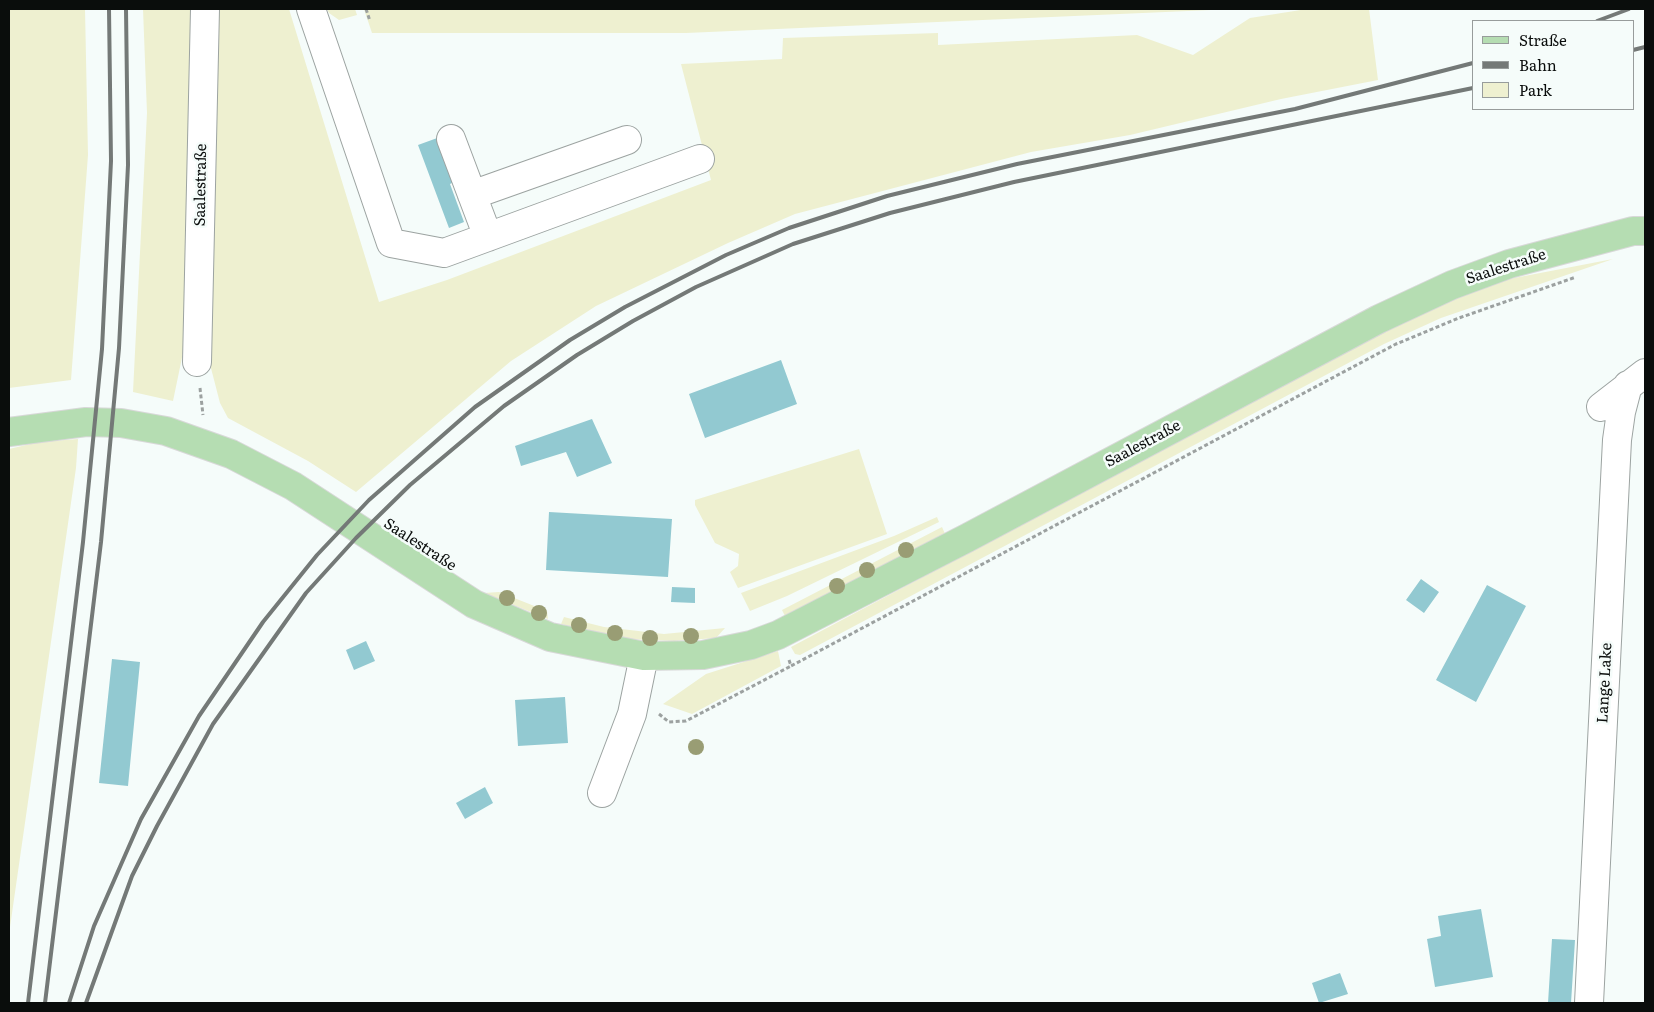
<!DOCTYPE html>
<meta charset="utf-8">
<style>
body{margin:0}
#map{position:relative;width:1654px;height:1012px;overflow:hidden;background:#f5fcfa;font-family:Literata,serif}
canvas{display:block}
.frame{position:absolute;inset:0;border:10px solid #0a0d0c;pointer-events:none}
.legend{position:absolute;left:1472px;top:20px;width:162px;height:90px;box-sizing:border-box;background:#f5fcfa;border:1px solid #979c9b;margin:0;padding:6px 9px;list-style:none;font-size:15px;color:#0a0d0c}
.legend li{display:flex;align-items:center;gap:10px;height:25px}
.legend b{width:25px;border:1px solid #979c9b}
</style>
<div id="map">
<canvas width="1654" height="1012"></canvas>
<div class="frame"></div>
<ul class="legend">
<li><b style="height:6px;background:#b5ddb2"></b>Straße</li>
<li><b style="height:6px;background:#747977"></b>Bahn</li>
<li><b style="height:14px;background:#eef0d0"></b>Park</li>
</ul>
</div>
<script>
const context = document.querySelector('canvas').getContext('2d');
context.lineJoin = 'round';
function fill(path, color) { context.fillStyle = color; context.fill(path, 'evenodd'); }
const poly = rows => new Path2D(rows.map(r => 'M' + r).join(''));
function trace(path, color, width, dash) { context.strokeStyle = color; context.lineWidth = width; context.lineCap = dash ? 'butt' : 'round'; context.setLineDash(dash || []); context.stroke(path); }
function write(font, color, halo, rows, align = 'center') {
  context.font = font + ' Literata,serif'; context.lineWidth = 5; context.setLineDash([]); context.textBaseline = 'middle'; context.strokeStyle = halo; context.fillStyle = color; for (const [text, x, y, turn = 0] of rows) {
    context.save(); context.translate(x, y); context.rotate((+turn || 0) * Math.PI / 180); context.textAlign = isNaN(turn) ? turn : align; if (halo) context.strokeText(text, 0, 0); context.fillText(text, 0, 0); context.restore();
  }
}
fill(poly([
 [9,9,85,9,88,155,71,380,9,388],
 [143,9,289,9,379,302,447,280,711,180,681,64,782,59,783,38,938,33,938,45,1137,35,1193,55,1250,18,1307,9,1369,9,1378,80,1281,99,1130,135,1031,152,795,214,728,243,596,306,511,361,356,492,308,461,228,418,220,403,205,345,184,348,173,401,133,392,147,113],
 [327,9,355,9,357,15,339,20,329,13],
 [364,9,1234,9,686,33,372,33],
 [1613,259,1441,318,1384,344,800,655,795,654,791,647,1430,308,1509,279],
 [78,439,76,468,9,934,9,449,39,442],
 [859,449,887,534,738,588,730,572,738,566,739,554,715,543,695,505,695,500],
 [937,517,939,522,787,596,750,611,741,593,894,536],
 [942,527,946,536,786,618,782,610],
 [499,592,547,611,548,619,484,593],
 [564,617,604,627,664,634,725,628,716,638,674,641,625,639,561,624],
 [778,651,781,666,692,714,663,704,706,674]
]), '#eef0d0');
fill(poly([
 [440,137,456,181,450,184,464,222,449,228,418,145],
 [781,360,797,404,705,438,689,394],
 [592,419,612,463,577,477,566,452,521,466,515,446],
 [549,512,672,519,668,577,546,570],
 [1421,579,1439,592,1424,613,1406,600],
 [1487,585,1526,606,1476,702,1436,680],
 [672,587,695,588,695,603,671,602],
 [366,641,375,661,354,670,346,650],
 [112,659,140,662,128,786,99,783],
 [565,697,568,743,518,746,515,700],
 [485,787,493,803,465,819,456,803],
 [1481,909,1493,977,1435,987,1427,939,1441,936,1438,916],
 [1552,939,1575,940,1571,1003,1548,1003],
 [1340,973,1348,994,1319,1003,1312,983]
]), '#92c9d1');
const minor = poly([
 [311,9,391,243,444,253,700,159],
 [451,139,488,237],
 [472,195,627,140],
 [197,362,205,9],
 [1601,407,1645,373],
 [602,793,632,714,644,656],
 [1589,1003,1617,440,1621,412,1628,385]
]);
const major = poly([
 [9,432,86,422,121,423,166,431,231,454,293,486,474,604,550,637,644,656,703,655,751,645,778,635,967,538,1379,319,1452,285,1509,264,1633,231,1645,231]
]);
trace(minor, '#9ca3a1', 30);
trace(major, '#d8d8d8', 30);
trace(poly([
 [366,9,370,21],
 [200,388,203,415],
 [789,660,791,666,1396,344,1459,318,1576,277],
 [659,714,669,722,686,721,791,666]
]), '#9ca1a0', 3, [4, 2.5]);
trace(minor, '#fff', 28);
trace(major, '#b5ddb2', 28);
trace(poly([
 [1597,21,1629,9],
 [1633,50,1645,47],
 [28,1003,83,542,102,349,111,161,109,9],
 [45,1003,101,542,119,348,128,165,126,9],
 [69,1003,94,926,141,819,199,716,263,622,317,555,369,500,475,407,570,340,625,307,726,255,789,228,887,196,1017,164,1295,109,1473,63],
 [86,1003,132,876,157,826,213,724,306,593,356,538,410,485,504,406,577,355,633,321,696,287,793,244,890,213,1014,182,1473,88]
]), '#747977', 4);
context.fillStyle = '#999d74';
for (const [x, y] of [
 [906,550],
 [867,570],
 [837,586],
 [507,598],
 [539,613],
 [579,625],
 [615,633],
 [691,636],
 [650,638],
 [696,747]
]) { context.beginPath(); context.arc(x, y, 8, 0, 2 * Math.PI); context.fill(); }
write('15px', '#0a0d0c', '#f5fcfa', [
 ["Saalestraße",201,185,-89],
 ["Saalestraße",1506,267,-18],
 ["Saalestraße",1143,444,-28],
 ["Saalestraße",420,545,33],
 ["Lange Lake",1605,683,-87]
]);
</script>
